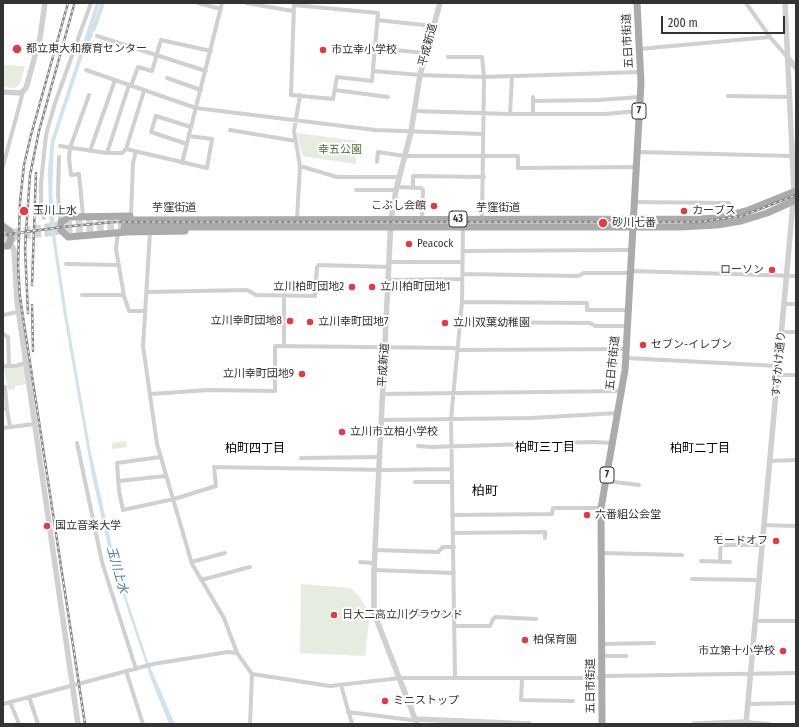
<!DOCTYPE html>
<meta charset="utf-8">
<style>
body{margin:0}
#map{position:relative;width:799px;height:727px;overflow:hidden;background:#fff;font-family:"Fira Sans Condensed",sans-serif}
canvas{display:block}
.frame{position:absolute;inset:0;border:4px solid #333;pointer-events:none}
.scale{position:absolute;left:661px;top:16px;width:124px;height:18px;box-sizing:border-box;border:2px solid #333;border-top:0;padding-left:5px;font-size:12px;line-height:14px;white-space:nowrap;color:#333;-webkit-text-stroke:3px #fff;paint-order:stroke}
</style>
<div id="map">
<canvas width="799" height="727"></canvas>
<div class="frame"></div>
<div class="scale">200 m</div>
</div>
<script>
const context = document.querySelector('canvas').getContext('2d');
context.lineJoin = 'round';
function fill(path, color) { context.fillStyle = color; context.fill(path, 'evenodd'); }
const poly = rows => new Path2D(rows.map(r => 'M' + r).join(''));
function trace(path, color, width, dash) { context.strokeStyle = color; context.lineWidth = width; context.lineCap = dash ? 'butt' : 'round'; context.setLineDash(dash || []); context.stroke(path); }
function write(font, color, halo, rows, align = 'center') {
  context.font = font + ' "Fira Sans Condensed","Noto Sans JP",sans-serif'; context.lineWidth = 4; context.setLineDash([]); context.textBaseline = 'middle'; context.strokeStyle = halo; context.fillStyle = color; for (const [text, x, y, turn = 0] of rows) {
    context.save(); context.translate(x, y); context.rotate((+turn || 0) * Math.PI / 180); context.textAlign = isNaN(turn) ? turn : align; if (halo) context.strokeText(text, 0, 0); context.fillText(text, 0, 0); context.restore();
  }
}
fill(poly([
 [3,65,25,66,20,84,15,88,3,87],
 [297,133,357,141,356,164,302,156],
 [24,366,26,384,15,386,15,389,8,390,4,368],
 [126,441,127,447,112,449,112,443],
 [301,584,350,588,359,596,366,607,369,622,365,656,300,653]
]), '#e6ecdf');
fill(poly([
 [96,3,100,3,91,29,101,3,105,3,95,31,92,32,93,35,85,49,54,143,52,191,56,242,67,315,90,448,114,556,119,576,148,662,175,724,169,724,151,679,111,559,92,476,64,316,49,216,48,168,51,141]
]), '#cfe2ee');
trace(poly([
 [3,234,59,225,124,220],
 [3,239,60,231,124,227]
]), '#d6d6d6', 7, [7, 3.5]);
trace(poly([
 [198,3,221,9],
 [246,3,293,11],
 [294,5,378,13,372,81,337,77,333,99,291,95,294,5],
 [377,20,433,26],
 [97,36,206,71],
 [770,37,788,58],
 [375,48,425,53],
 [639,49,770,37,746,3],
 [448,57,482,57,484,77,482,219],
 [86,70,196,108,375,130,483,134],
 [373,71,420,75,484,77,640,72],
 [167,78,201,90],
 [131,86,138,67,152,71,161,40,211,51],
 [335,90,388,97],
 [728,96,790,97],
 [533,97,533,114],
 [533,101,599,100,640,97],
 [414,111,510,114,605,114,639,111],
 [510,114,512,77],
 [230,130,296,141],
 [187,144,151,132,156,116,191,127],
 [60,146,107,153,122,153,126,149,144,91],
 [126,149,207,168,212,139,189,136],
 [90,151,115,80],
 [637,152,792,156],
 [107,153,129,85],
 [59,157,58,194,60,220],
 [377,162,378,152,405,156,518,156,518,168,636,167],
 [182,163,222,3],
 [3,166,23,92],
 [300,166,337,177,400,177],
 [397,187,421,188,423,190,422,219],
 [413,187,413,176,484,177],
 [356,190,396,190],
 [634,202,729,203,728,216],
 [83,216,79,174,71,175,69,158,70,148,89,95],
 [131,216,133,163,136,151],
 [44,218,41,206,41,183,46,135,55,103,91,3],
 [297,219,300,166,294,131,300,95],
 [150,232,143,346,157,444,192,564,224,618,237,653,252,674,250,724],
 [118,233,116,249,124,296,129,311,145,311],
 [463,251,631,250],
 [389,262,463,262],
 [66,264,119,265],
 [631,271,796,276],
 [463,274,578,276,584,273,630,273],
 [389,280,462,279],
 [147,292,247,290,256,295,315,296,317,267,319,265,389,267],
 [82,295,124,295],
 [462,302,587,303,587,310,629,310],
 [784,304,796,304],
 [3,315,18,312],
 [460,322,590,323,595,326,628,326],
 [782,332,796,332],
 [3,334,8,337,9,365],
 [284,346,284,295],
 [626,358,779,366],
 [3,366,16,366,25,363],
 [778,375,796,375],
 [3,387,5,387,7,409],
 [151,394,208,390,275,391,275,346,454,348,460,350,626,349],
 [382,394,622,391],
 [3,409,7,409,10,427],
 [381,420,531,418,618,413],
 [3,428,34,424],
 [77,443,102,562,136,669],
 [418,446,432,447,592,442,613,443],
 [160,457,117,463,119,491,123,510,174,499,216,486,214,467,386,470,452,469],
 [301,458,379,457],
 [770,461,796,460],
 [119,481,165,476],
 [606,481,639,485],
 [415,482,452,482],
 [453,515,552,514,553,508,601,508],
 [764,525,796,526],
 [453,533,545,532,545,538],
 [721,545,762,545],
 [375,550,438,552,443,547,454,547],
 [601,553,682,555],
 [701,561,730,562],
 [720,561,721,535],
 [191,562,225,553],
 [360,562,374,563],
 [374,570,454,573],
 [692,579,760,580],
 [201,580,250,567],
 [374,613,454,615],
 [756,621,796,621],
 [455,626,490,626,493,619,496,617,536,619],
 [602,644,654,643],
 [602,656,626,656],
 [126,671,143,724],
 [252,674,330,686,400,678,602,678,605,676,796,673],
 [455,678,451,419,462,302,463,225],
 [522,678,521,700,573,701],
 [341,685,352,724],
 [29,697,38,724],
 [10,702,19,724],
 [3,704,153,664,228,652,237,653],
 [748,704,796,703],
 [348,712,411,720,416,719],
 [746,722,769,724]
]), '#d0d0d0', 4);
trace(poly([
 [788,58,796,68],
 [3,92,21,93,26,88,40,38,45,3],
 [8,246,12,246,14,250,17,301,78,724],
 [416,719,529,724],
 [417,724,374,613,374,570,391,219,396,190,411,132,420,75,440,3],
 [694,724,746,722],
 [746,724,794,192,785,3]
]), '#d0d0d0', 5.5);
trace(poly([
 [130,216,69,217,61,222,61,230,68,237,127,232,185,231],
 [124,220,698,219,719,218,746,211,796,191],
 [3,226,10,231,11,240,8,246,3,246],
 [124,227,680,227,717,225,741,221,767,213,796,200],
 [602,724,601,508,625,370,641,83,637,3]
]), '#ababab', 7);
const rail = poly([
 [68,3,31,135,24,165,20,202,18,265,20,297,85,724],
 [3,235,62,227,114,222,699,222,742,216,796,195],
 [32,285,36,173],
 [32,305,33,351],
 [28,313,25,248,30,175,39,131,74,5]
]);
trace(rail, '#888', 2.5);
trace(rail, '#fff', 1, [3]);
for (const [x, y, r, color] of [
 [17,49,5,"#e63946"],
 [323,50,4,"#e63946"],
 [434,206,4,"#e63946"],
 [24,211,5,"#e63946"],
 [684,211,4,"#e63946"],
 [603,223,5,"#e63946"],
 [409,244,4,"#e63946"],
 [772,270,4,"#e63946"],
 [352,287,4,"#e63946"],
 [372,287,4,"#e63946"],
 [290,321,4,"#e63946"],
 [310,322,4,"#e63946"],
 [445,323,4,"#e63946"],
 [643,345,4,"#e63946"],
 [302,374,4,"#e63946"],
 [342,432,4,"#e63946"],
 [587,515,4,"#e63946"],
 [47,526,4,"#e63946"],
 [776,541,4,"#e63946"],
 [334,615,4,"#e63946"],
 [525,640,4,"#e63946"],
 [783,651,4,"#e63946"],
 [385,701,4,"#e63946"]
]) { const dot = new Path2D(); dot.arc(x, y, r, 0, 2 * Math.PI); context.fillStyle = color; context.fill(dot); trace(dot, '#fff', 1.5); }
for (const [x, y, w] of [
 [639,111,14],
 [458,219,18],
 [607,475,14]
]) { const box = new Path2D(); box.roundRect(x - w / 2, y - 8, w, 16, 3); context.fillStyle = '#fff'; context.fill(box); trace(box, '#333', 1); }
write('bold 10px', '#333', null, [
 ["7",639,111],
 ["43",458,219],
 ["7",607,475]
]);
write('11px', '#333', '#fff', [
 ["五日市街道",628,41,-93],
 ["平成新道",428,45,-75],
 ["芋窪街道",174,208],
 ["芋窪街道",498,208],
 ["五日市街道",613,363,-84],
 ["すずかけ通り",779,364,-85],
 ["平成新道",384,365,-86],
 ["五日市街道",591,686,-90]
]);
write('11px', '#333', '#fff', [
 ["都立東大和療育センター",26,49],
 ["市立幸小学校",331,50],
 ["こぶし会館",426,206,"right"],
 ["玉川上水",33,211],
 ["カーブス",692,211],
 ["砂川七番",612,223],
 ["Peacock",417,244],
 ["ローソン",764,270,"right"],
 ["立川柏町団地2",344,287,"right"],
 ["立川柏町団地1",380,287],
 ["立川幸町団地8",282,321,"right"],
 ["立川幸町団地7",318,322],
 ["立川双葉幼稚園",453,323],
 ["セブン-イレブン",651,345],
 ["立川幸町団地9",294,374,"right"],
 ["立川市立柏小学校",350,432],
 ["六番組公会堂",595,515],
 ["国立音楽大学",55,526],
 ["モードオフ",768,541,"right"],
 ["日大二高立川グラウンド",342,615],
 ["柏保育園",533,640],
 ["市立第十小学校",775,651,"right"],
 ["ミニストップ",393,701]
], 'left');
write('11px', '#56703f', '#fff', [
 ["幸五公園",340,150]
]);
write('12px', '#000', '#fff', [
 ["柏町三丁目",545,448],
 ["柏町四丁目",255,449],
 ["柏町二丁目",700,449]
]);
write('italic 12px', '#3f7597', '#fff', [
 ["玉川上水",117,570,74]
]);
write('13px', '#000', '#fff', [
 ["柏町",485,491]
]);
</script>
